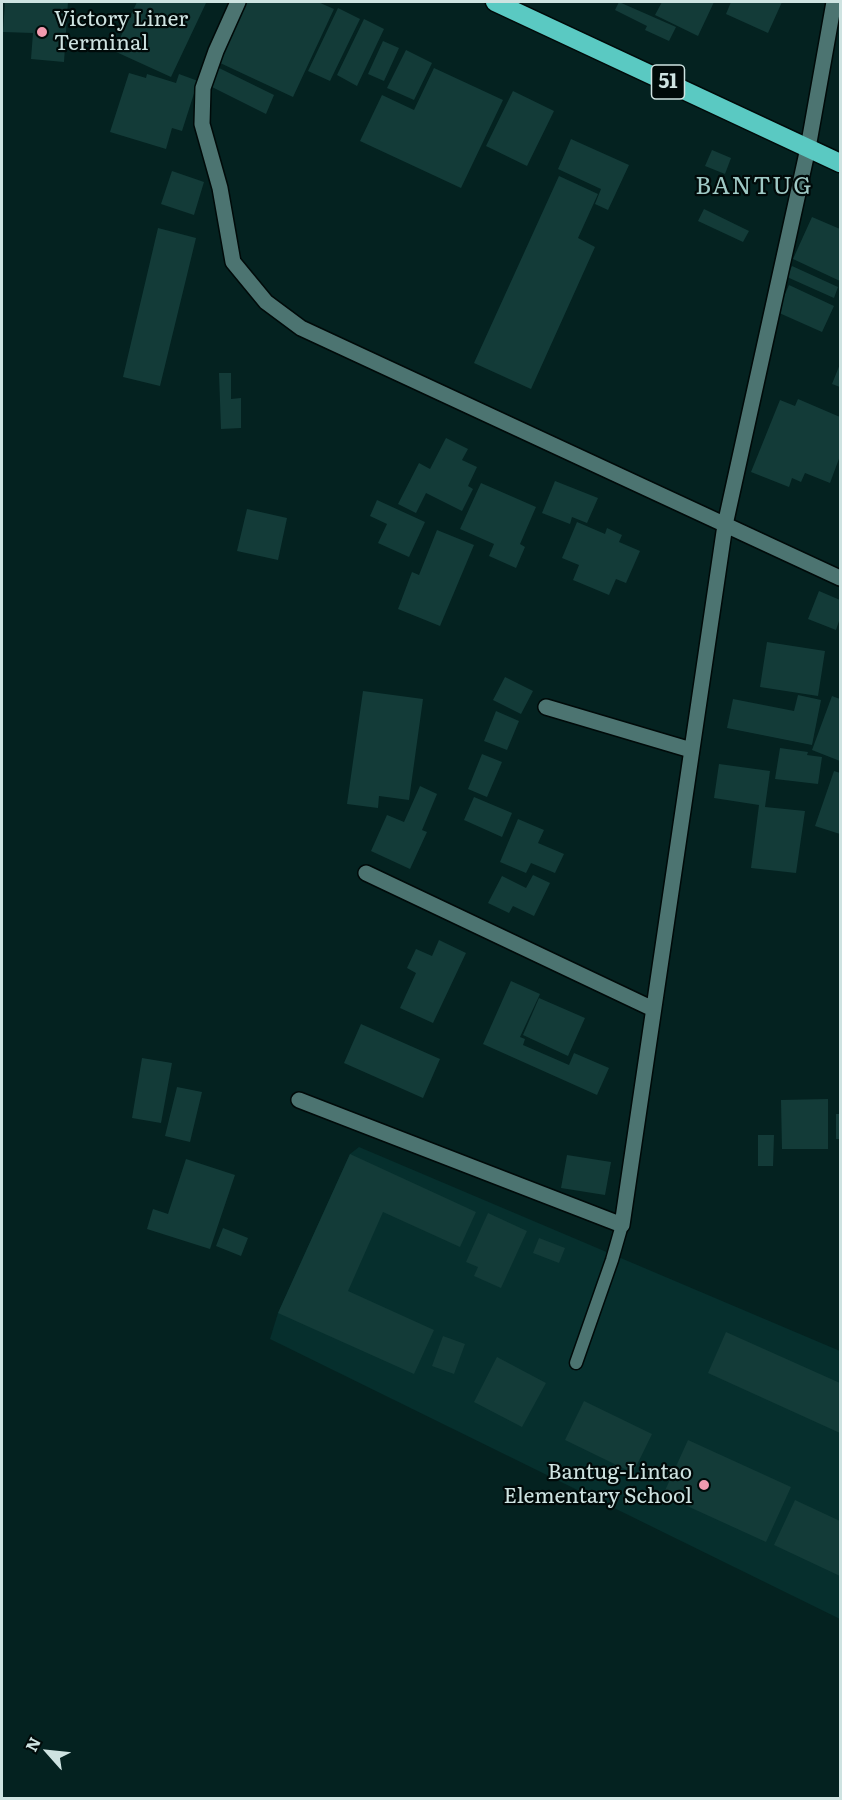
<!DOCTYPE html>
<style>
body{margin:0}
#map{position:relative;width:842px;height:1800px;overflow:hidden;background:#042220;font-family:Literata,serif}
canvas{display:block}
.frame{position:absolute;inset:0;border:3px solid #cee3e1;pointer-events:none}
.north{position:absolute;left:18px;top:1722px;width:60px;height:60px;-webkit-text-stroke:4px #000a09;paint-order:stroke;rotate:297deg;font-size:16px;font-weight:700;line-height:24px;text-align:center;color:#cee3e1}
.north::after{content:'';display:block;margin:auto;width:21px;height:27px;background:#cee3e1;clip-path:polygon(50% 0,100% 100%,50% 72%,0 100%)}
</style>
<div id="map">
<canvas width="842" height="1800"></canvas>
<div class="frame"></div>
<div class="north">N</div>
</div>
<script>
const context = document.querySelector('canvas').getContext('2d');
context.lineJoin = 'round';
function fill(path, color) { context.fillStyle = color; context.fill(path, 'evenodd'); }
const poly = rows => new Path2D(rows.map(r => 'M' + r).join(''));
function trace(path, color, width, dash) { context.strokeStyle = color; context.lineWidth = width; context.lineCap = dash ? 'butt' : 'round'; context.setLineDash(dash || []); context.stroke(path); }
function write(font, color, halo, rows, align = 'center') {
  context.font = font + ' Literata,serif'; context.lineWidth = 4.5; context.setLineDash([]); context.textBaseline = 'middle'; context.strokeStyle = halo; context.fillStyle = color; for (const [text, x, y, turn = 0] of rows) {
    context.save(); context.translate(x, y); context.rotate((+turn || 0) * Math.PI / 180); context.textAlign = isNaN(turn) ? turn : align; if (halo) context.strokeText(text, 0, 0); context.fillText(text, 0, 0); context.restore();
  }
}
fill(poly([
 [359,1147,840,1351,840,1619,270,1339,278,1313,350,1154]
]), '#062f2d');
fill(poly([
 [5,2,68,2,64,62,31,59,33,33,3,32],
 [137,2,206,3,171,77,114,51],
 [247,2,318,2,334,9,293,97,218,62],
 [619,2,676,27,669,41,645,30,647,26,615,10],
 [662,2,714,2,698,36,655,15],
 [731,2,782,2,768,33,726,14],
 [338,8,360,19,330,81,308,71],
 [364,19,384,29,357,86,337,75],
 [383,41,399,48,384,81,368,74],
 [406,50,432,63,414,100,387,88],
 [217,67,274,95,266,114,208,85],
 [434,68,503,100,461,188,360,141,382,95,414,110],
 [129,73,146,78,147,74,176,83,179,74,198,81,182,131,172,128,166,149,110,132],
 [513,91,554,111,527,166,486,146],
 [571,139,629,165,608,210,595,204,601,189,558,169],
 [712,150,731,158,725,174,705,166],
 [172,171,204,182,194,215,161,204],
 [559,176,598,194,578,238,595,247,531,389,474,363],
 [704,209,749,231,743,242,698,221],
 [812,217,840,229,840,281,793,259],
 [158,228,196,238,160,386,123,377],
 [792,266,838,287,834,298,787,277],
 [789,285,834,306,822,332,777,312],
 [840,364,840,387,832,384],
 [219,373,231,373,231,399,241,398,241,428,221,429],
 [798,399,840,417,840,456,830,483,805,473,801,482,792,478,789,487,751,472,780,400,795,406],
 [446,438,468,449,462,460,477,467,468,486,473,489,462,511,426,493,416,513,398,504,419,463,430,469],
 [555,481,598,498,587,523,572,517,570,524,542,513],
 [481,483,536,507,520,544,525,547,516,568,489,556,494,544,460,529],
 [377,500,425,522,409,557,378,543,387,524,370,516],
 [247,509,287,518,278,560,237,551],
 [577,522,605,534,607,528,622,535,619,542,640,551,626,583,616,579,609,595,573,580,579,565,562,558],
 [437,530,474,545,440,626,398,609,412,572,419,575],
 [819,591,840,600,840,618,836,630,808,619],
 [767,642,825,651,818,696,760,687],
 [505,677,533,691,521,714,493,700],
 [363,691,423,699,409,800,379,796,378,808,347,804],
 [798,695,821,700,812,745,727,728,733,699,794,711],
 [832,696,840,699,840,761,812,750],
 [496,711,519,721,507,750,484,741],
 [780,748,808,752,807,755,822,757,818,784,775,779],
 [482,754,502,762,487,797,468,789],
 [719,764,770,771,765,807,805,811,796,873,751,868,759,805,714,798],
 [834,771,840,773,840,834,815,826],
 [420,786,437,794,422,830,427,832,410,869,371,851,387,815,404,822],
 [474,797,512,813,502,837,464,820],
 [518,819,544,830,538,843,564,854,555,873,531,863,526,873,500,862],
 [533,875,550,883,534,916,513,906,509,913,488,903,502,876,526,888],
 [439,940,466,953,433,1023,400,1008,416,973,407,968,416,949,432,956],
 [511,981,540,994,520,1037,525,1039,523,1045,569,1065,574,1053,609,1068,597,1095,483,1044],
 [539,998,585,1018,568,1056,523,1035],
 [361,1024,440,1059,423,1098,344,1063],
 [142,1058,172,1063,161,1123,132,1118],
 [177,1087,202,1092,190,1142,165,1136],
 [828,1099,828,1149,782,1149,781,1100],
 [836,1114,840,1114,840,1139,836,1139],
 [758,1135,774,1135,773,1166,758,1166],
 [350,1154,476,1212,460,1247,383,1212,348,1291,434,1330,414,1374,278,1313],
 [567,1155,611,1162,605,1195,561,1188],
 [186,1159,235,1175,210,1249,147,1229,153,1209,168,1214],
 [488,1213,527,1231,501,1288,474,1276,478,1267,466,1262],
 [223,1228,248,1238,241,1256,216,1246],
 [539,1238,565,1248,559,1263,533,1253],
 [726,1332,840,1383,840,1433,708,1373],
 [443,1336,465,1344,454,1374,432,1366],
 [497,1357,546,1383,522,1427,474,1402],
 [584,1401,652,1434,633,1473,565,1440],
 [688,1440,791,1487,766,1542,663,1495],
 [795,1500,840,1521,840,1576,774,1545]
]), '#133b38');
const lane = poly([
 [576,1363,612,1260,622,1225]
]);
const street = poly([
 [238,2,216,51,203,88,202,124,220,188,233,262,266,302,301,328,840,578],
 [546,707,691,750],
 [366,873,653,1009],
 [299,1100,622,1225,725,525,808,148]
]);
const secondary = poly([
 [808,148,834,2]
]);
const highway = poly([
 [495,2,840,163]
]);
trace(lane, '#000a09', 15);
trace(street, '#000a09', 18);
trace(secondary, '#000a09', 18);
trace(highway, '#000a09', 21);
trace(lane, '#4c7471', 12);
trace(street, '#4c7471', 15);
trace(secondary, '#4c7471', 15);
trace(highway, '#5ac9c2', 18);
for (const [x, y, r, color] of [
 [42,32,6,"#f29aaf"],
 [704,1485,6,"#f29aaf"]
]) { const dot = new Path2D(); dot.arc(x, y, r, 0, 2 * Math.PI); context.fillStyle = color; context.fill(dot); trace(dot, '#000a09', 2); }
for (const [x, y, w] of [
 [668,82,33]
]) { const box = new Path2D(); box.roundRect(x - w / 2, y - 17, w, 34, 4.5); context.fillStyle = '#000a09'; context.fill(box); trace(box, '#cee3e1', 1.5); }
write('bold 20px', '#cee3e1', null, [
 ["51",668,82]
]);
write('21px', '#cee3e1', '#000a09', [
 ["Victory Liner",54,20],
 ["Terminal",54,44],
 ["Bantug-Lintao",692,1473,"right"],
 ["Elementary School",692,1497,"right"]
], 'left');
context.letterSpacing = '1.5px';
write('24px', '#9fc9c5', '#000a09', [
 ["BANTUG",754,187]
]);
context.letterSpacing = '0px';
</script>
